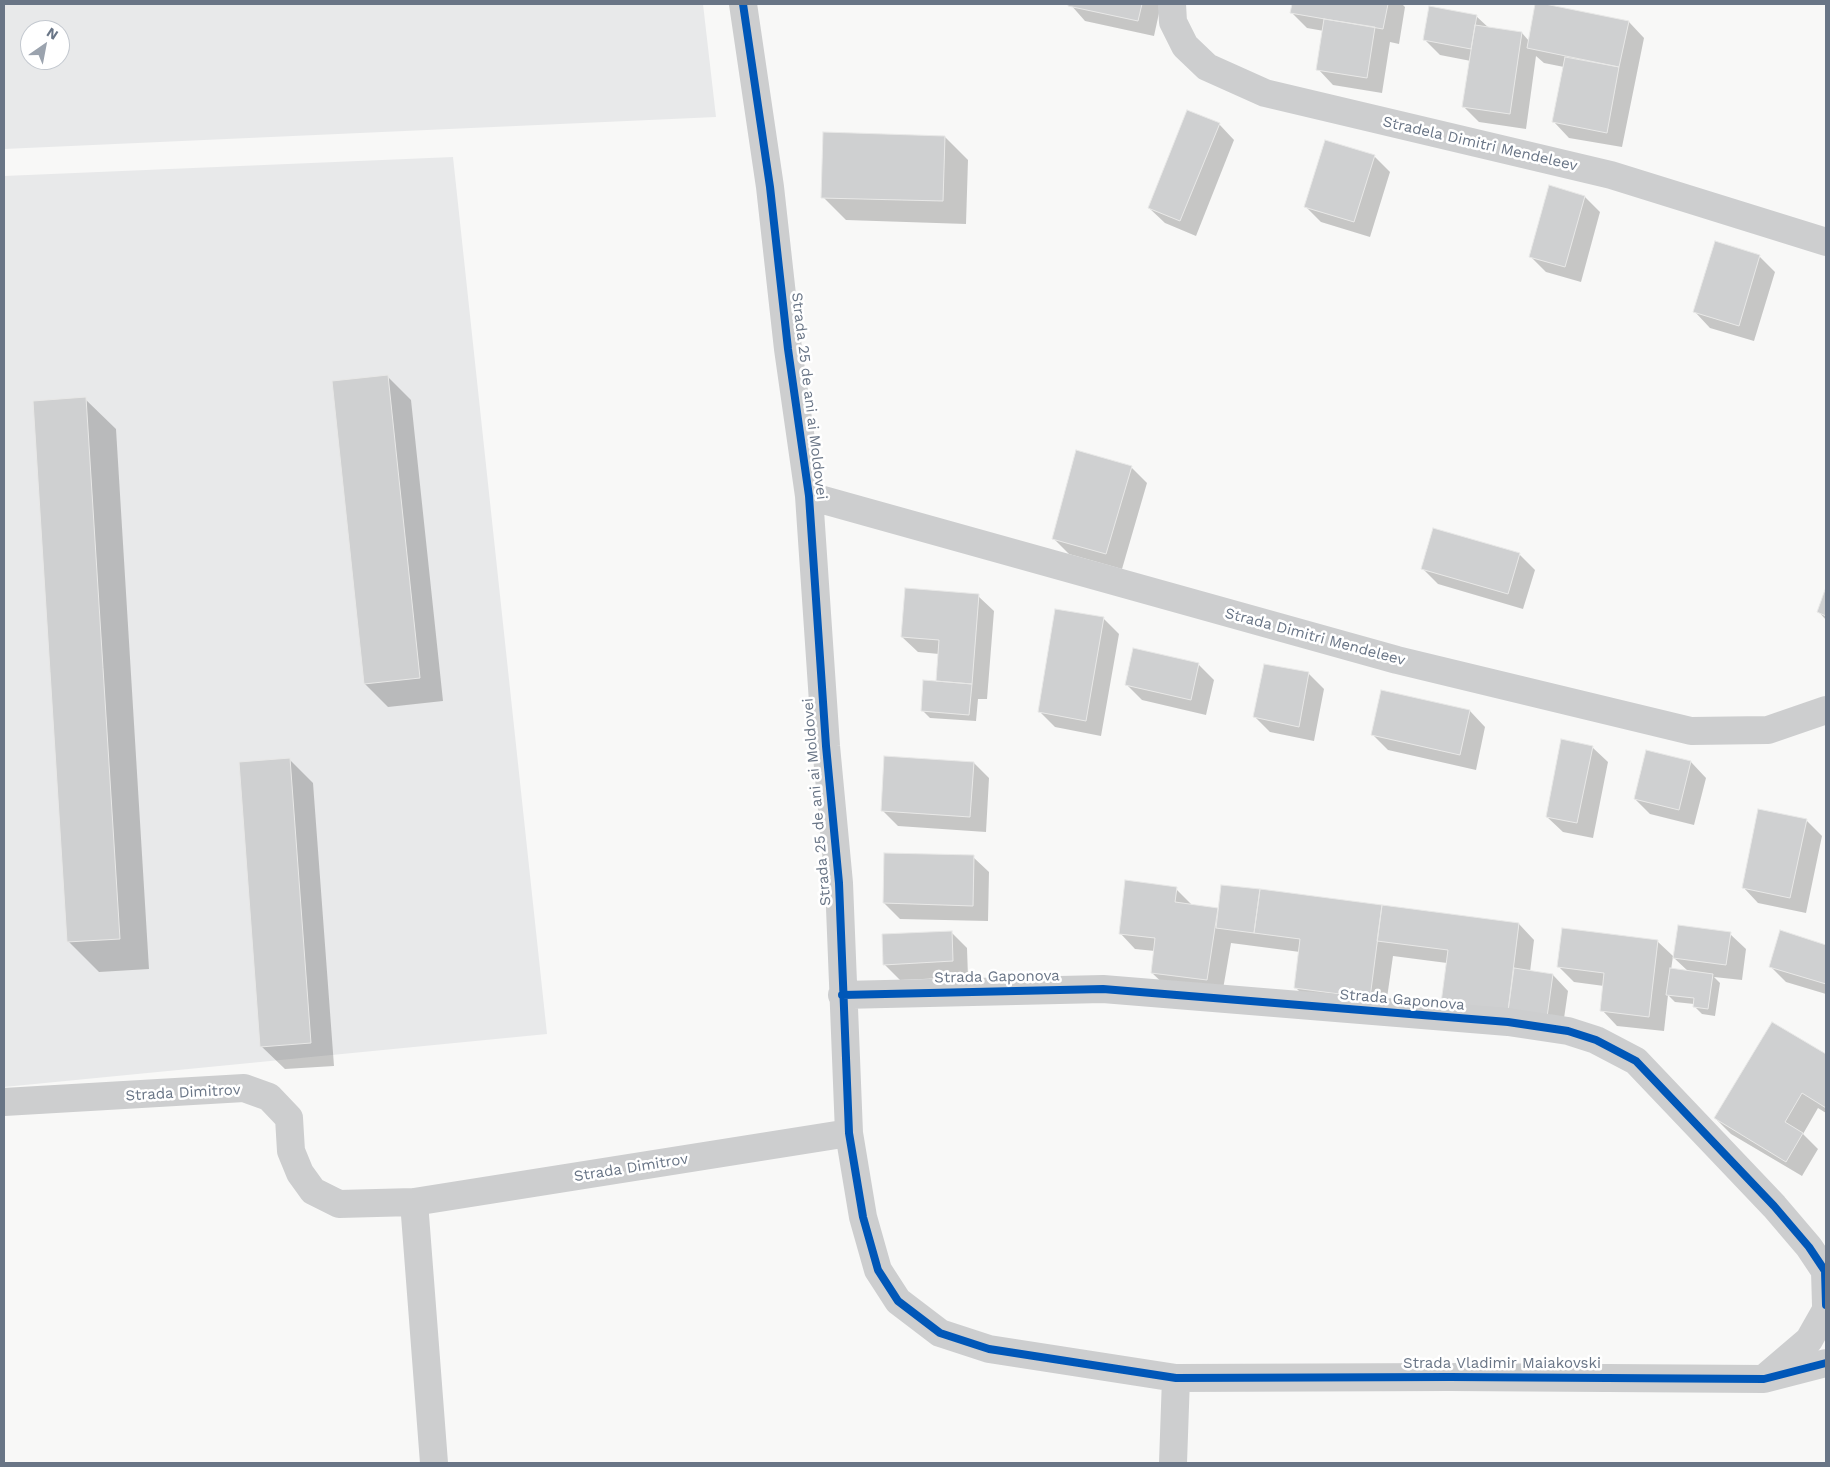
<!DOCTYPE html>
<style>
body{margin:0}
#map{position:relative;width:1830px;height:1467px;overflow:hidden;background:#f8f8f7;font-family:"Work Sans",sans-serif}
canvas{display:block}
.frame{position:absolute;inset:0;border:5px solid #697586;pointer-events:none}
.north{position:absolute;left:20px;top:20px;width:50px;height:50px;box-sizing:border-box;background:#fff;border:1px solid #c3c8cf;border-radius:50%;rotate:33deg;font-size:14px;font-weight:700;line-height:20px;text-align:center;color:#697586}
.north::after{content:'';display:block;margin:auto;width:18px;height:22px;background:#9ba3ae;clip-path:polygon(50% 0,100% 100%,50% 72%,0 100%)}
</style>
<div id="map">
<canvas width="1830" height="1467"></canvas>
<div class="frame"></div>
<div class="north">N</div>
</div>
<script>
const context = document.querySelector('canvas').getContext('2d');
context.lineJoin = 'round';
function fill(path, color) { context.fillStyle = color; context.fill(path, 'evenodd'); }
const poly = rows => new Path2D(rows.map(r => 'M' + r).join(''));
function trace(path, color, width, dash) { context.strokeStyle = color; context.lineWidth = width; context.lineCap = dash ? 'butt' : 'round'; context.setLineDash(dash || []); context.stroke(path); }
function write(font, color, halo, rows, align = 'center') {
  context.font = font + ' "Work Sans",sans-serif'; context.lineWidth = 5; context.setLineDash([]); context.textBaseline = 'middle'; context.strokeStyle = halo; context.fillStyle = color; for (const [text, x, y, turn = 0] of rows) {
    context.save(); context.translate(x, y); context.rotate((+turn || 0) * Math.PI / 180); context.textAlign = isNaN(turn) ? turn : align; if (halo) context.strokeText(text, 0, 0); context.fillText(text, 0, 0); context.restore();
  }
}
fill(poly([
 [4,4,703,4,716,117,4,149],
 [30,30,60,30,60,60,30,60],
 [453,157,547,1034,4,1087,4,176]
]), '#e8e9ea');
fill(poly([
 [1070,4,1161,4,1154,36,1085,21],
 [1293,4,1402,4,1405,7,1399,44,1390,42,1382,93,1333,85,1318,69,1324,31,1307,28,1291,12],
 [1537,4,1629,22,1644,38,1622,147,1569,138,1554,122,1564,67,1544,63,1536,56,1526,129,1479,122,1464,107,1471,61,1440,55,1424,39,1476,16,1489,28,1522,33,1529,41],
 [1219,124,1234,140,1196,236,1165,223,1149,208],
 [945,137,968,160,966,224,846,220,823,197],
 [1374,156,1390,172,1370,237,1321,222,1306,207],
 [1585,197,1600,212,1581,282,1546,272,1531,257],
 [1715,243,1760,257,1775,272,1754,341,1710,328,1695,312],
 [387,376,411,400,443,701,388,707,365,684],
 [85,399,116,429,149,969,99,972,68,941],
 [1131,467,1147,483,1122,569,1069,554,1053,538],
 [1519,554,1535,570,1523,609,1438,584,1422,568],
 [1826,590,1826,620,1818,611],
 [978,596,994,611,987,699,978,699,976,721,930,718,922,710,939,683,937,681,939,654,918,652,902,637],
 [1103,618,1119,634,1101,736,1055,727,1039,711],
 [1199,665,1214,680,1206,715,1142,700,1126,684],
 [1308,673,1324,689,1314,741,1270,732,1255,717],
 [1470,711,1485,727,1476,770,1388,750,1372,734],
 [1592,747,1608,762,1593,838,1563,832,1547,817],
 [1647,751,1691,762,1706,778,1694,825,1650,814,1635,799],
 [290,760,313,783,334,1066,285,1069,261,1046],
 [974,763,989,778,986,832,898,826,882,810],
 [1806,820,1822,836,1806,913,1758,903,1743,887],
 [973,857,989,872,988,921,900,919,884,903],
 [1176,889,1192,905,1219,909,1519,924,1534,940,1530,972,1553,975,1568,991,1562,1032,1458,1018,1447,963,1393,956,1385,1012,1311,1003,1295,987,1300,952,1231,943,1222,995,1168,988,1152,973,1155,951,1135,949,1120,933],
 [951,932,967,948,968,977,900,980,884,964],
 [1781,932,1826,946,1826,994,1786,982,1770,966],
 [1730,934,1746,949,1742,980,1714,977,1720,983,1715,1016,1702,1014,1694,1006,1694,1004,1675,1002,1668,995,1664,1031,1617,1026,1602,1010,1604,986,1574,982,1559,967,1657,941,1673,956,1671,970,1689,972,1674,958],
 [1772,1023,1826,1056,1826,1113,1818,1108,1803,1134,1818,1149,1802,1176,1731,1134,1715,1118]
]), '#0003');
const building = poly([
 [1068,4,1142,4,1138,21,1068,6,1068,4],
 [1292,4,1388,4,1383,29,1290,13,1292,4],
 [1535,4,1545,4,1629,21,1619,67,1527,48,1535,4],
 [1429,6,1477,15,1471,49,1423,40,1429,6],
 [1324,19,1375,27,1367,78,1316,70,1324,19],
 [1475,25,1522,32,1510,114,1462,107,1475,25],
 [1565,57,1619,67,1607,133,1552,122,1565,57],
 [1187,110,1220,123,1180,221,1148,208,1187,110],
 [823,132,945,136,943,201,821,198,823,132],
 [1325,140,1375,155,1354,222,1304,207,1325,140],
 [1549,185,1585,196,1565,267,1529,257,1549,185],
 [1715,241,1760,255,1739,326,1693,312,1715,241],
 [388,375,420,678,364,684,332,381,388,375],
 [86,397,120,939,67,942,33,401,86,397],
 [1076,450,1132,466,1106,554,1052,539,1076,450],
 [1433,528,1520,553,1508,594,1421,569,1433,528],
 [1826,587,1826,616,1817,612,1826,587],
 [905,588,979,594,972,684,936,681,939,640,901,637,905,588],
 [1055,609,1104,617,1086,721,1038,712,1055,609],
 [1133,648,1199,663,1191,700,1125,685,1133,648],
 [1264,664,1309,672,1299,727,1253,717,1264,664],
 [923,680,972,684,969,715,921,711,923,680],
 [1381,690,1470,710,1460,755,1371,735,1381,690],
 [1561,739,1593,746,1577,823,1546,817,1561,739],
 [1646,750,1691,761,1679,810,1634,799,1646,750],
 [884,756,974,762,970,817,881,811,884,756],
 [290,758,311,1043,260,1047,239,762,290,758],
 [1758,809,1807,819,1790,898,1742,888,1758,809],
 [884,853,974,855,973,906,883,903,884,853],
 [1125,880,1177,887,1175,902,1218,908,1207,980,1151,973,1155,938,1119,934,1125,880],
 [1221,885,1260,889,1254,933,1216,928,1221,885],
 [1260,889,1382,905,1370,998,1294,988,1300,939,1254,933,1260,889],
 [1382,905,1519,923,1508,1011,1441,1003,1448,950,1377,941,1382,905],
 [1678,925,1731,932,1726,965,1673,958,1678,925],
 [1562,928,1658,940,1649,1017,1600,1011,1604,973,1557,967,1562,928],
 [1780,930,1826,945,1826,984,1769,967,1780,930],
 [952,931,953,961,883,965,882,934,952,931],
 [1514,968,1553,974,1547,1017,1508,1011,1514,968],
 [1670,968,1713,974,1708,1009,1693,1007,1694,998,1666,995,1670,968],
 [1772,1022,1826,1054,1826,1108,1802,1093,1785,1122,1803,1133,1786,1162,1714,1118,1772,1022]
]);
fill(building, '#cfd0d1');
trace(building, '#e8e8e7', 1);
trace(poly([
 [743,4,770,187,788,349,809,496,826,746,839,883,849,1133,863,1217,878,1270,898,1301,940,1333,989,1349,1176,1378,1449,1377,1764,1379,1826,1363],
 [1172,4,1173,22,1185,46,1207,67,1265,93,1611,175,1826,242],
 [809,496,1397,660,1691,731,1768,730,1826,710],
 [842,995,1103,989,1508,1022,1568,1031,1596,1040,1636,1061,1774,1206,1809,1247,1825,1271,1826,1305],
 [4,1102,244,1088,269,1097,289,1118,291,1151,300,1173,313,1191,339,1204,414,1202,849,1133],
 [414,1202,434,1463],
 [1768,1375,1809,1340,1826,1310],
 [1173,1463,1176,1378]
]), '#cdcecf', 28);
trace(poly([
 [743,4,770,187,788,349,809,496,826,746,839,883,849,1133,863,1217,878,1270,898,1301,940,1333,989,1349,1176,1378,1449,1377,1764,1379,1826,1363],
 [842,995,1103,989,1508,1022,1568,1031,1596,1040,1636,1061,1774,1206,1809,1247,1825,1271,1826,1305]
]), '#0057b8', 8);
write('15px', '#697586', '#fff', [
 ["Stradela Dimitri Mendeleev",1480,144,13],
 ["Strada 25 de ani ai Moldovei",809,396,83],
 ["Strada Dimitri Mendeleev",1315,637,15],
 ["Strada 25 de ani ai Moldovei",817,802,-95],
 ["Strada Gaponova",997,977,-1],
 ["Strada Gaponova",1402,1000,5],
 ["Strada Dimitrov",183,1093,-3],
 ["Strada Dimitrov",631,1168,-9],
 ["Strada Vladimir Maiakovski",1502,1364]
]);
</script>
